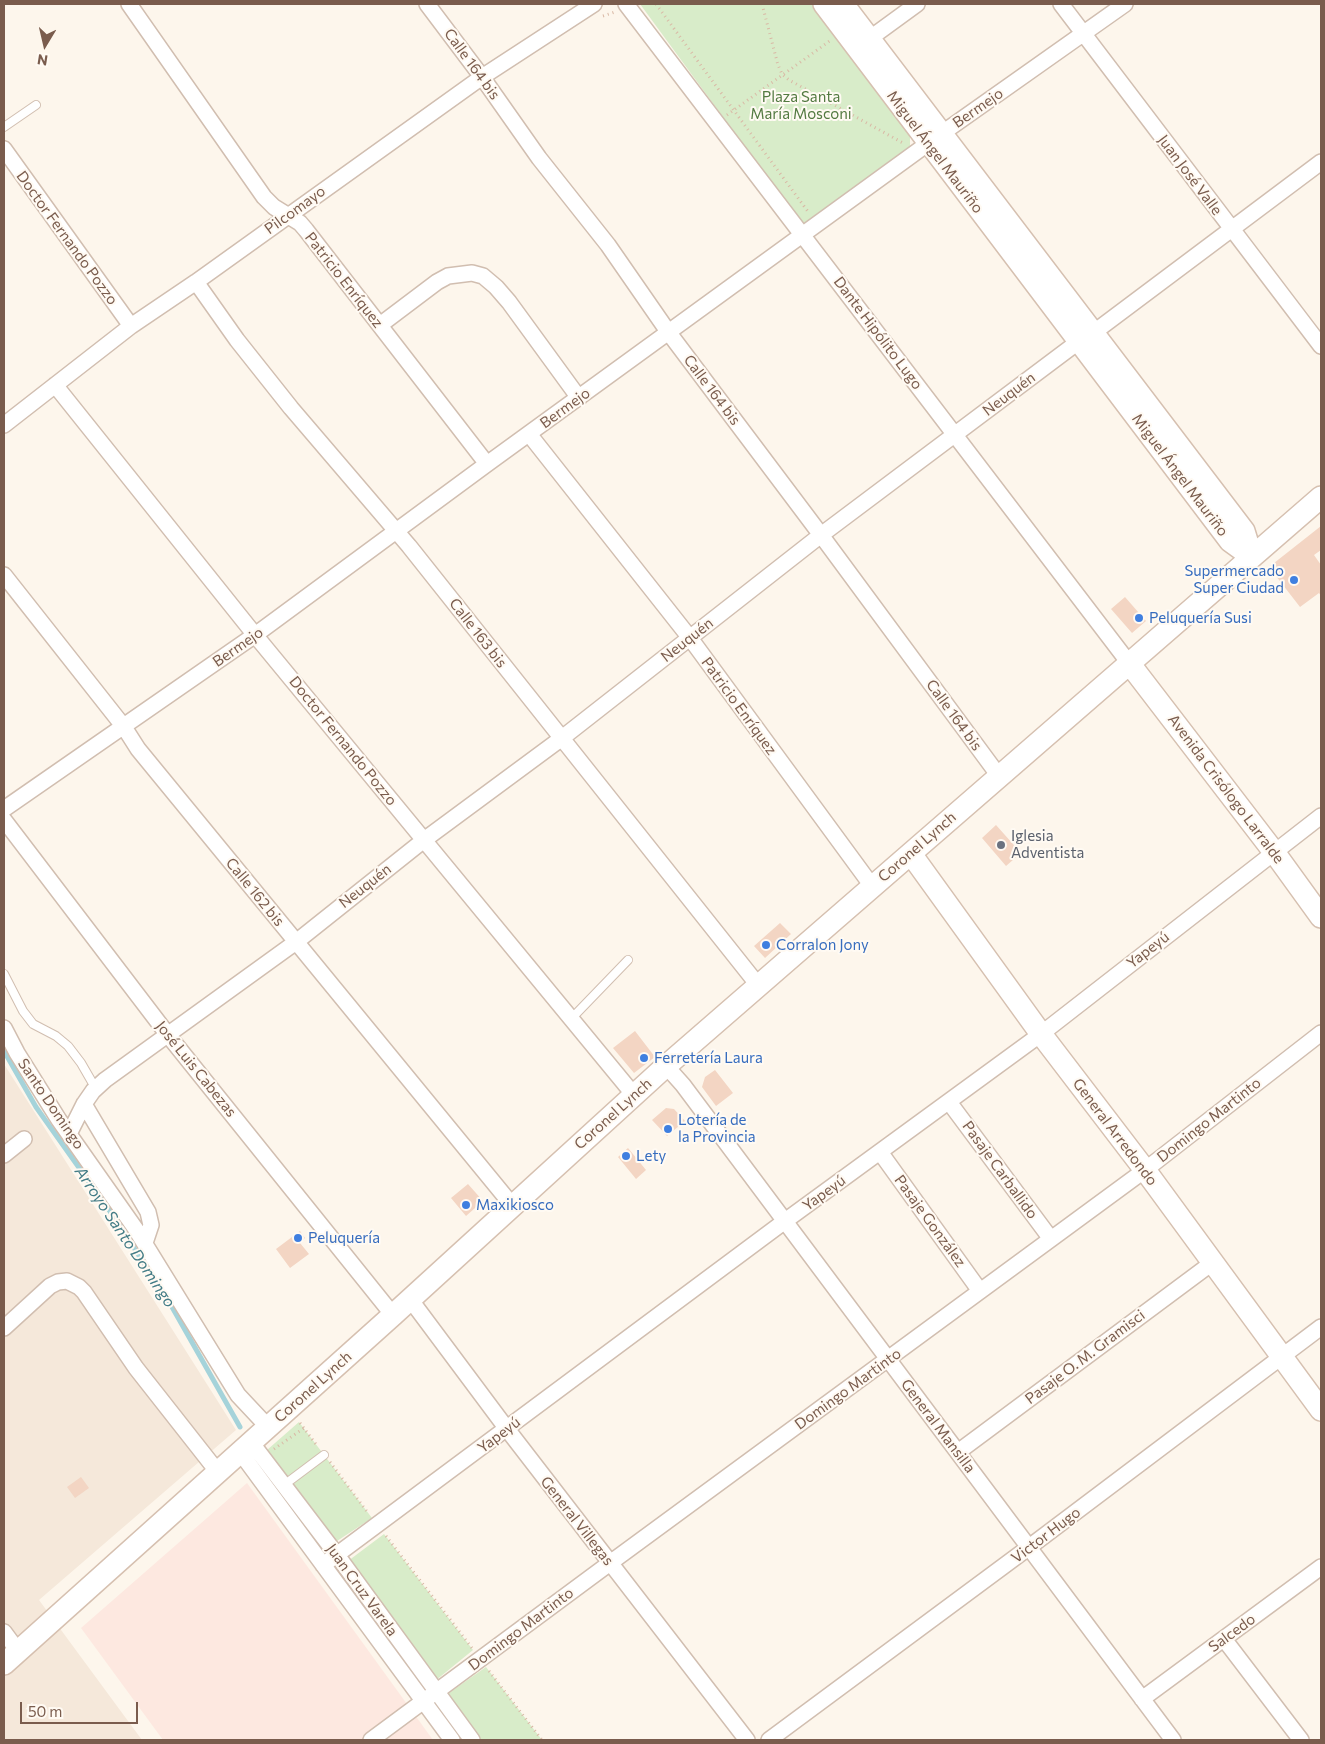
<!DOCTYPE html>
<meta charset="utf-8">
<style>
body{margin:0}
#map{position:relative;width:1325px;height:1744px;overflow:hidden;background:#fdf6ec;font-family:Commissioner,sans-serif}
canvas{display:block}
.frame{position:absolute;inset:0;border:5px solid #7a5c4d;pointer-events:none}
.north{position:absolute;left:20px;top:20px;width:50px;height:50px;-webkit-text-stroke:4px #fffaf3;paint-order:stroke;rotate:189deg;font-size:14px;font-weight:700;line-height:20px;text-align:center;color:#7a5c4d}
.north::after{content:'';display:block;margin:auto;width:18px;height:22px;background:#7a5c4d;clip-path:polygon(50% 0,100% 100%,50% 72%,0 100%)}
.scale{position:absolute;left:20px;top:1702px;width:118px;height:22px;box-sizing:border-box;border:2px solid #7a5c4d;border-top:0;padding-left:6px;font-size:15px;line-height:18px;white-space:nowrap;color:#7a5c4d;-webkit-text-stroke:4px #fffaf3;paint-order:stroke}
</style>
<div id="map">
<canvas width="1325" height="1744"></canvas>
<div class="frame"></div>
<div class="north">N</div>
<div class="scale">50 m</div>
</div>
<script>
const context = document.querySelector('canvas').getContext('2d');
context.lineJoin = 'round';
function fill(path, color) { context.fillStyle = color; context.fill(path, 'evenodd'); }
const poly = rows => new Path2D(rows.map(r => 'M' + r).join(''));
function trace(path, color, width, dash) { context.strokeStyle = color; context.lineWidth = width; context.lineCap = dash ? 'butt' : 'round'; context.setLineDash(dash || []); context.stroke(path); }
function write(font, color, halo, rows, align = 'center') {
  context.font = font + ' Commissioner,sans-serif'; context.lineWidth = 4; context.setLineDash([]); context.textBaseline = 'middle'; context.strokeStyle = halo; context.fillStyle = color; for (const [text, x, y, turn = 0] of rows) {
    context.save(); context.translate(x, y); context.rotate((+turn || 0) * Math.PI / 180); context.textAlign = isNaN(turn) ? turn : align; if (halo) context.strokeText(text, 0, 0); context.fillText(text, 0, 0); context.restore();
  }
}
fill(poly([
 [4,1064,236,1430,39,1600,142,1740,4,1740]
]), '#f5e8da');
fill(poly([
 [247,1483,433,1740,163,1740,81,1628]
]), '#fde8e0');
fill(poly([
 [640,4,812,4,910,135,910,147,805,224,800,222],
 [299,1422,372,1518,334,1543,267,1450],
 [384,1534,473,1650,435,1681,348,1561],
 [486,1667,542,1740,479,1740,446,1695]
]), '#d8ecc9');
trace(poly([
 [4,1051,36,1107,114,1217,172,1307,240,1427]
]), '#a5d3da', 5);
fill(poly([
 [1321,526,1321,550,1314,555,1321,565,1321,596,1319,593,1300,607,1269,567],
 [1125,597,1146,621,1132,633,1111,609],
 [996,825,1021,853,1006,866,982,838],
 [780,923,791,934,765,958,754,946],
 [635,1031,655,1057,634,1073,613,1048],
 [715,1070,733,1093,716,1106,702,1087,705,1077],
 [666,1108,674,1109,685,1121,667,1136,652,1120],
 [628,1148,646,1170,636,1179,618,1157],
 [468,1184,483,1201,466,1216,451,1198],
 [300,1231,305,1238,300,1243,309,1254,290,1268,276,1249],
 [81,1477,89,1488,75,1498,67,1487]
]), '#f3d5c3');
const lane = poly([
 [4,127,36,105],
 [4,974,23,1011,33,1024,56,1036,68,1046,81,1063,96,1089],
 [571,1019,628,960],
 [284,1485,324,1455]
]);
const street = poly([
 [129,4,264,197,274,207,300,223,306,230,487,464],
 [427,4,482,77,539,158,608,245,669,333,821,535,999,776],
 [626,4,1129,663],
 [1061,4,1321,346],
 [869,39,917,4],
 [4,149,131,326],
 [196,282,237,340,291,408,409,546,758,985],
 [380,325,437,282,448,276,472,273,483,276,496,287,509,302,579,398],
 [55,385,255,635,634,1095],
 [4,425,131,326,196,282,482,77,594,4],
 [529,434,690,638,872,886],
 [4,575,124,727,138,749,512,1205],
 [4,809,255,635,487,464,941,134,1125,4],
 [4,820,168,1035,393,1315],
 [4,1028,17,1053,59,1120,135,1228,238,1395,268,1427],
 [666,1066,683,1085,1173,1740],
 [949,1102,1051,1239],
 [84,1104,148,1212,151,1225,145,1243],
 [69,1134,84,1104,93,1091,105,1080,296,942,424,840,562,738,821,535,1078,342,1093,333,1321,162],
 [880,1152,980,1291],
 [4,1155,24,1139],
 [410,1299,507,1429,747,1740],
 [4,1328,50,1286,58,1282,67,1281,79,1287,84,1292,136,1368,217,1471],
 [251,1442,337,1555,472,1740],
 [240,1452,452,1740],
 [958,1452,1212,1263],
 [323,1565,785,1221,1041,1034,1321,816],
 [4,1632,18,1651],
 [1224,1639,1301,1740],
 [1142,1699,1321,1567],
 [371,1740,610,1563,1145,1170,1321,1033],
 [769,1740,1028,1548,1321,1327]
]);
const secondary = poly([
 [824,4,1230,541,1252,557],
 [843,4,1244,531,1252,557],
 [1129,663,1274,852,1321,917],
 [911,854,1041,1034,1145,1170,1321,1410],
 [4,1664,393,1315,666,1066,1321,497]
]);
trace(lane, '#d1beb0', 10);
trace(street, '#d1beb0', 18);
trace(secondary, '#d6c0b0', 24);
trace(poly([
 [656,4,809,213],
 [762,4,778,65,782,74,789,80,903,143],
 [603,16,615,12],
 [727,115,831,40],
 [300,1423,318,1447],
 [274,1449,304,1428],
 [330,1462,368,1513],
 [386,1536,472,1648],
 [489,1671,542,1740]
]), '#d9b8a5', 3, [1, 4]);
trace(lane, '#fff', 8);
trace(street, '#fff', 15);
trace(secondary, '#fff', 21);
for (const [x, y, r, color] of [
 [1294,580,5,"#3f7fe0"],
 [1139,618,5,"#3f7fe0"],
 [1001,845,5,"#6b7280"],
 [766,945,5,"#3f7fe0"],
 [644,1058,5,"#3f7fe0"],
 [668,1129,5,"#3f7fe0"],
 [626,1156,5,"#3f7fe0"],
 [466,1205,5,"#3f7fe0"],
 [298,1238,5,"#3f7fe0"]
]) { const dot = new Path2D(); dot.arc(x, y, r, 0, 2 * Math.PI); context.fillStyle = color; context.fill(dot); trace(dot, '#fffaf3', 2); }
write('15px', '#7a5c4d', '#fffaf3', [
 ["Calle 164 bis",472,64,54],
 ["Bermejo",978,108,-35],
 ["Miguel Ángel Mauriño",935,152,53],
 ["Juan José Valle",1190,175,53],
 ["Pilcomayo",295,210,-36],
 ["Doctor Fernando Pozzo",67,238,54],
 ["Patricio Enríquez",344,280,52],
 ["Dante Hipólito Lugo",878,333,53],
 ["Calle 164 bis",712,390,53],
 ["Neuquén",1009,394,-37],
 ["Bermejo",565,408,-36],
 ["Miguel Ángel Mauriño",1180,475,53],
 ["Calle 163 bis",478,633,52],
 ["Neuquén",687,640,-38],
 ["Bermejo",238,647,-35],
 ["Patricio Enríquez",739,706,54],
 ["Calle 164 bis",954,715,54],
 ["Doctor Fernando Pozzo",343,741,51],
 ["Avenida Crisólogo Larralde",1226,789,53],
 ["Coronel Lynch",917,847,-41],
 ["Neuquén",365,886,-38],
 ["Calle 162 bis",255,892,51],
 ["Yapeyú",1148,950,-38],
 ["José Luis Cabezas",196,1069,51],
 ["Santo Domingo",51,1104,56],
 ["Coronel Lynch",613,1114,-42],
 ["Domingo Martinto",1209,1120,-38],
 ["General Arredondo",1115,1132,53],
 ["Pasaje Carballido",1000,1170,54],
 ["Yapeyú",824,1193,-36],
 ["Pasaje González",930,1221,54],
 ["Pasaje O. M. Gramisci",1085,1357,-37],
 ["Coronel Lynch",313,1387,-42],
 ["Domingo Martinto",848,1389,-36],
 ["General Mansilla",938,1426,53],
 ["Yapeyú",499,1435,-37],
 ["General Villegas",577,1521,52],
 ["Victor Hugo",1046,1535,-37],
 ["Juan Cruz Varela",362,1590,54],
 ["Domingo Martinto",521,1629,-37],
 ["Salcedo",1232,1633,-36]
]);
write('15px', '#537a41', '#fffaf3', [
 ["Plaza Santa",801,97],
 ["María Mosconi",801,114]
]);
write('15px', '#366cbe', '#fffaf3', [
 ["Supermercado",1284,571,"right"],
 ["Super Ciudad",1284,588,"right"],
 ["Peluquería Susi",1149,618],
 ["Corralon Jony",776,945],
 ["Ferretería Laura",654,1058],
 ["Lotería de",678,1120],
 ["la Provincia",678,1137],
 ["Lety",636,1156],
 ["Maxikiosco",476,1205],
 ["Peluquería",308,1238]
], 'left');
write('15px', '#5b616d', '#fffaf3', [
 ["Iglesia",1011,836],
 ["Adventista",1011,853]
], 'left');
write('italic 16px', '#437c86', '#fffaf3', [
 ["Arroyo Santo Domingo",125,1237,56]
]);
</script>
